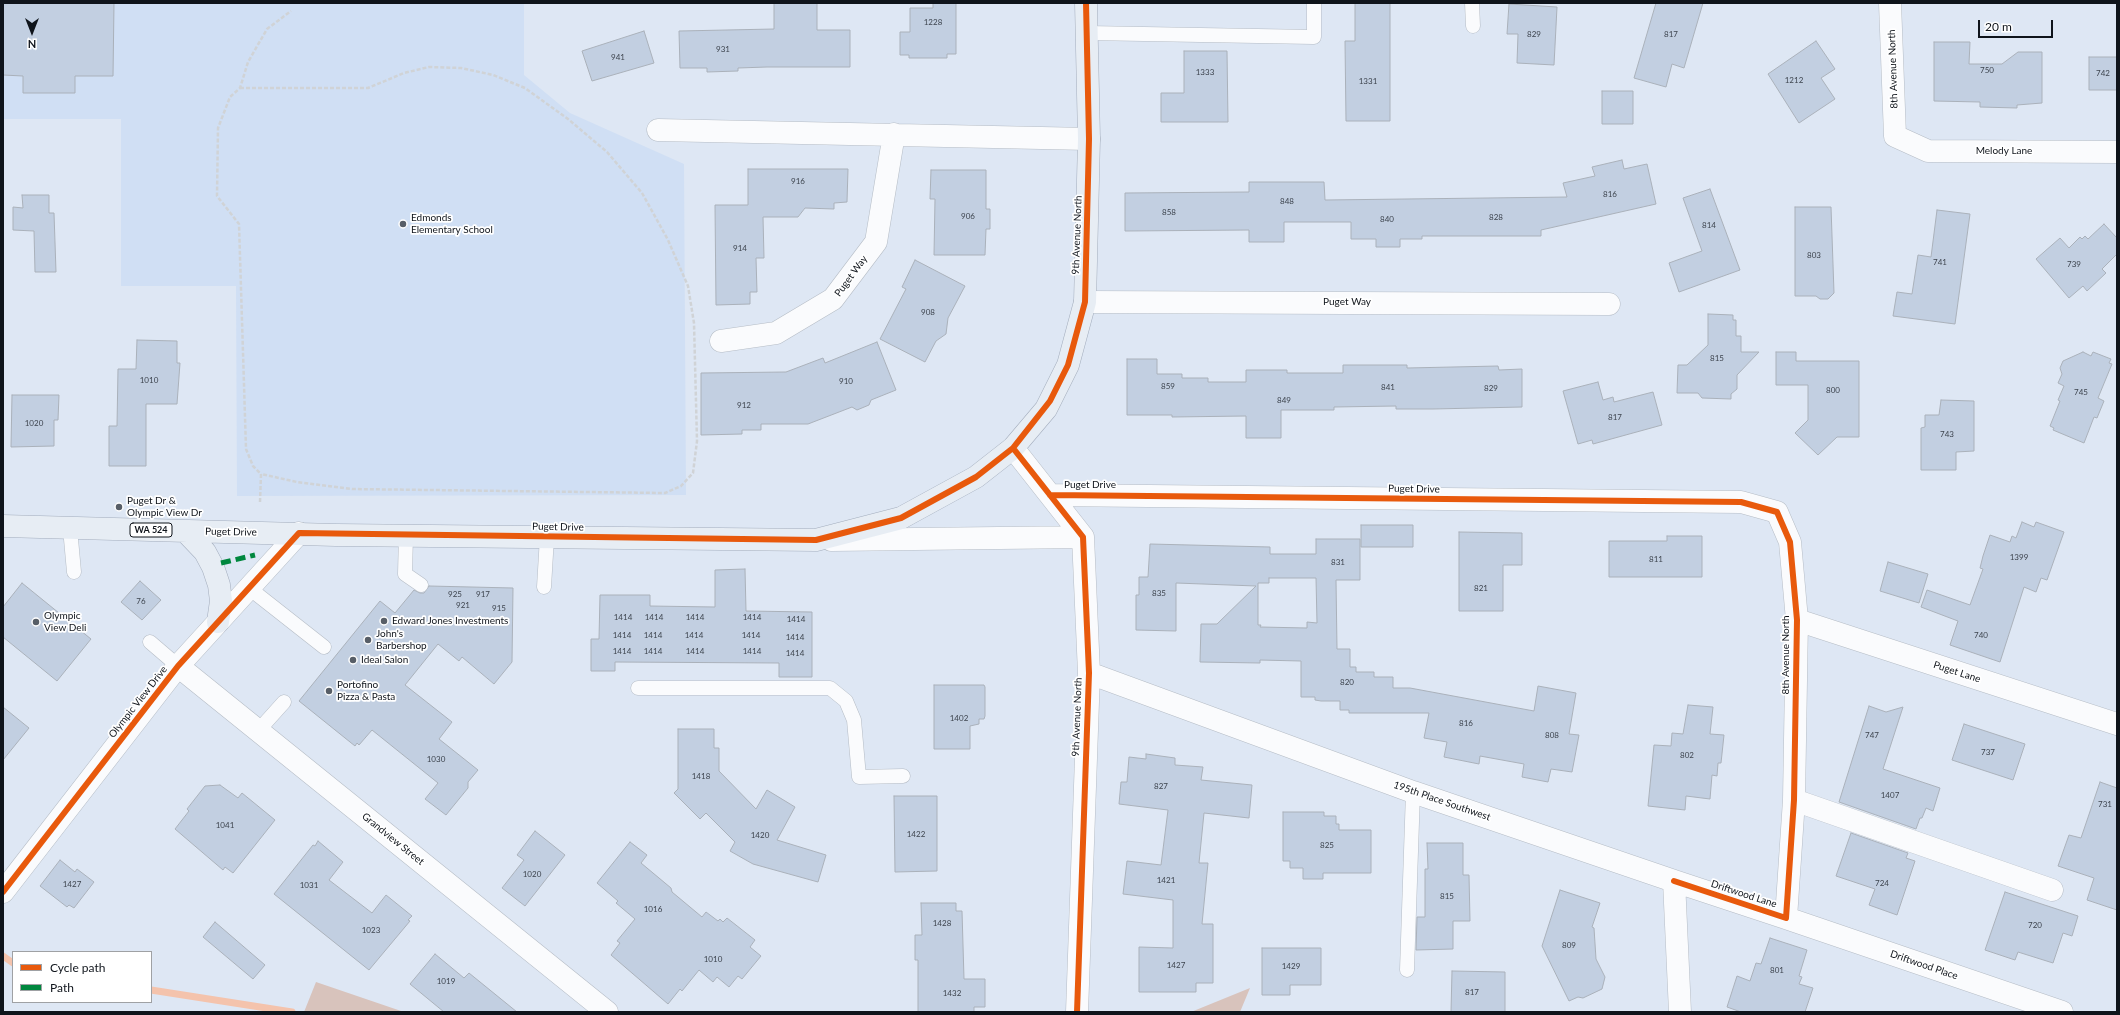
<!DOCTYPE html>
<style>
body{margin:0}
#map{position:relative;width:2120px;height:1015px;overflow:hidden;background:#dee7f4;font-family:Lato,sans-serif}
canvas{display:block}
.frame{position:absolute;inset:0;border:4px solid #0f141b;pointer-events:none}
.legend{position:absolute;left:12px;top:951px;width:140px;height:52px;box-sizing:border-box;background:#fff;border:1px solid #9fa1a4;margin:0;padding:5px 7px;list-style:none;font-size:12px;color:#0f141b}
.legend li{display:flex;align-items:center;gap:8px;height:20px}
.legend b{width:20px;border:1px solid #9fa1a4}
.north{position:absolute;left:12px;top:12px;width:40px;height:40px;-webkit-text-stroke:3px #fff;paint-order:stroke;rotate:180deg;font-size:11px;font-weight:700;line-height:16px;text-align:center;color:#0f141b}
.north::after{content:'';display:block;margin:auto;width:14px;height:18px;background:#0f141b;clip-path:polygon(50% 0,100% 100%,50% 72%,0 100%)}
.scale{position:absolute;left:1978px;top:20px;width:75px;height:18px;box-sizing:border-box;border:2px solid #0f141b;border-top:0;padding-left:5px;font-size:12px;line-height:14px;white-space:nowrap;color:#0f141b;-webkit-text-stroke:3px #fff;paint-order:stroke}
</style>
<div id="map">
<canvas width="2120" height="1015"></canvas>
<div class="frame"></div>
<ul class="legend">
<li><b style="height:5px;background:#e8590c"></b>Cycle path</li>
<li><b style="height:5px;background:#00873e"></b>Path</li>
</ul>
<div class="north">N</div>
<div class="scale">20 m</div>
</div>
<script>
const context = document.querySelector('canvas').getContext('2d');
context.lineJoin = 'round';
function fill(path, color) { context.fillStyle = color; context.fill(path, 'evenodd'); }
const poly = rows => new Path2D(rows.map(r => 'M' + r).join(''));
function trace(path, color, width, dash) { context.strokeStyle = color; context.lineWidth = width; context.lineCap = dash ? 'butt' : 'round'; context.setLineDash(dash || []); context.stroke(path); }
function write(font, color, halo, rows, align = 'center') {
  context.font = font + ' Lato,sans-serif'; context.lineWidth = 3.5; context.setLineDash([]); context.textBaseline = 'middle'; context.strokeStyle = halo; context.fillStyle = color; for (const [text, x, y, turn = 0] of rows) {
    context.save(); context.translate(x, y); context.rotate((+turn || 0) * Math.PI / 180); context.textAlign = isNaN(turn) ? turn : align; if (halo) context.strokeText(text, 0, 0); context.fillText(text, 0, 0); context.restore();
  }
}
fill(poly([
 [3,3,524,3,524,75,570,113,684,164,686,495,237,496,236,286,121,286,121,119,3,119]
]), '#d0dff4');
fill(poly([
 [316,982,404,1012,304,1012],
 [1250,988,1240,1012,1191,1012]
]), '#d8c3bc');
trace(poly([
 [3,956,13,963],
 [151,990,292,1012]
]), '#f4c3ac', 7);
const building = poly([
 [3,3,114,3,113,76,75,76,75,93,23,93,23,76,3,75,3,3],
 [774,3,817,3,817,30,850,30,850,67,767,67,738,68,738,71,707,72,707,68,680,68,679,31,774,29,774,3],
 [933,3,956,3,956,54,947,54,947,58,909,58,909,55,900,55,900,32,910,32,910,8,933,8,933,3],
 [1355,3,1390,3,1390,121,1346,121,1345,41,1355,41,1355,3],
 [1656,3,1703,3,1684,68,1672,64,1666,87,1634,78,1656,3],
 [1509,4,1557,7,1554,65,1517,63,1518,34,1507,34,1509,4],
 [644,31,654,63,592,81,582,51,644,31],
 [1816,41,1835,69,1821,78,1835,99,1799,123,1768,74,1816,41],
 [1934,42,1970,42,1969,64,2002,64,2018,52,2042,52,2042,103,2017,105,2017,108,1980,107,1980,102,1934,101,1934,42],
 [1184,51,1227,51,1228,122,1161,122,1161,93,1184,93,1184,51],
 [2089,57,2117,57,2117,90,2089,90,2089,57],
 [1602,91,1633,91,1633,124,1602,124,1602,91],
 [1622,160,1624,169,1647,164,1656,204,1541,230,1541,236,1422,236,1422,239,1400,239,1400,247,1376,247,1376,239,1351,239,1351,222,1284,222,1284,242,1249,242,1249,230,1125,231,1125,193,1249,192,1249,182,1324,182,1325,200,1567,197,1563,183,1595,176,1592,167,1622,160],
 [748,169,848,169,847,202,834,203,834,209,805,208,798,217,763,217,764,258,756,258,757,292,750,292,750,304,716,305,715,205,748,205,748,169],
 [931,170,986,170,986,209,990,209,990,229,986,229,985,255,934,255,935,199,930,199,931,170],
 [1710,189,1740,270,1679,292,1669,263,1702,251,1683,198,1710,189],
 [22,195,49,195,49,213,54,213,56,272,35,272,34,231,13,230,13,207,23,208,22,195],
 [1795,207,1831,207,1834,293,1828,299,1820,299,1816,296,1795,296,1795,207],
 [1937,210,1970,214,1955,324,1893,316,1897,292,1912,294,1918,255,1931,257,1937,210],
 [2104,224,2117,238,2117,254,2102,269,2106,273,2087,291,2083,286,2069,298,2036,259,2060,238,2069,248,2080,237,2082,239,2085,236,2088,239,2104,224],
 [915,260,965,286,948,318,946,334,936,341,925,362,880,339,906,289,902,287,915,260],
 [1708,314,1733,315,1733,320,1736,320,1736,336,1741,336,1741,352,1759,352,1737,375,1737,389,1731,394,1731,399,1702,398,1698,393,1677,393,1678,365,1687,365,1708,345,1708,314],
 [137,340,177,341,177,363,180,363,177,404,146,404,146,466,109,466,109,426,117,426,118,369,136,369,137,340],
 [877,342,896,390,871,400,869,405,857,410,852,407,808,424,761,424,761,430,742,430,742,434,701,435,701,373,786,372,823,358,825,363,877,342],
 [1776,352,1796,352,1796,361,1859,361,1859,437,1837,437,1818,455,1795,433,1808,420,1808,385,1776,385,1776,352],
 [2083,352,2091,356,2093,352,2111,359,2109,363,2112,364,2098,398,2104,401,2097,418,2094,417,2084,443,2053,430,2054,428,2050,426,2060,401,2058,400,2064,386,2058,383,2062,374,2060,368,2063,361,2083,352],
 [1127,359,1157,359,1157,374,1182,374,1182,378,1208,378,1208,382,1246,382,1246,370,1287,370,1287,373,1343,373,1343,365,1407,365,1407,368,1498,366,1499,370,1522,369,1522,407,1433,409,1396,409,1396,406,1334,407,1334,410,1281,410,1281,438,1246,438,1246,416,1172,417,1172,415,1127,415,1127,359],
 [1598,382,1603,400,1613,397,1614,402,1653,392,1662,425,1593,444,1592,440,1578,444,1563,391,1598,382],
 [12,395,59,395,58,420,54,420,54,446,11,447,12,395],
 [1941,400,1974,401,1974,451,1956,452,1956,470,1921,470,1921,428,1925,427,1925,415,1939,415,1941,400],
 [2022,522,2034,527,2036,522,2064,532,2047,580,2041,578,2036,592,2024,587,2000,662,1950,645,1958,621,1921,607,1927,590,1970,605,1983,569,1980,568,1983,556,1990,535,2010,542,2012,536,2016,538,2022,522],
 [1361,525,1413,525,1413,547,1361,547,1361,525],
 [1459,532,1522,533,1522,565,1503,565,1503,611,1459,611,1459,532],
 [1667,536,1702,536,1702,577,1609,577,1609,541,1667,541,1667,536],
 [1316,539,1360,539,1360,580,1336,580,1337,649,1350,649,1350,667,1356,667,1356,672,1374,672,1374,677,1393,677,1393,688,1410,688,1534,711,1538,686,1576,693,1569,734,1579,735,1572,772,1551,769,1548,782,1522,777,1524,764,1480,756,1479,764,1444,757,1447,742,1424,738,1429,713,1349,713,1349,710,1340,710,1340,701,1321,701,1315,700,1315,697,1301,697,1301,661,1260,660,1260,663,1200,662,1201,624,1217,624,1256,586,1176,583,1176,631,1136,630,1136,595,1139,595,1139,577,1148,577,1150,544,1270,547,1270,554,1316,554,1316,539],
 [1269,578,1316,578,1317,623,1307,622,1307,628,1260,627,1261,625,1258,625,1258,583,1269,583,1269,578],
 [1888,562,1928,574,1919,603,1880,591,1888,562],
 [745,569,746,611,812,612,812,677,779,677,779,663,615,662,615,671,591,671,591,639,599,639,600,595,650,595,650,606,715,607,715,570,745,569],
 [140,581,161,600,142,620,121,602,140,581],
 [22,583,91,639,57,681,3,637,3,607,22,583],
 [429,586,513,588,512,662,494,684,462,657,459,661,438,644,405,685,452,722,439,739,478,770,468,782,468,788,446,815,425,799,438,783,372,730,359,745,357,743,355,746,299,701,380,601,395,613,414,590,420,593,424,593,429,586],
 [934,685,984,685,985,687,985,716,984,719,979,719,979,724,970,726,970,749,934,749,934,685],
 [1688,705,1713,707,1710,734,1724,735,1721,763,1718,763,1717,776,1712,775,1710,799,1686,796,1685,810,1648,806,1654,745,1671,746,1672,733,1683,734,1688,705],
 [1869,706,1886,712,1903,707,1883,769,1940,788,1933,811,1926,808,1922,818,1920,818,1916,829,1839,802,1869,706],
 [3,707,29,728,3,760,3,707],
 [1964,724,2025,744,2013,780,1952,760,1964,724],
 [678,729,714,729,714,748,719,748,719,771,756,809,767,790,795,807,777,840,826,855,818,882,753,864,730,851,735,842,706,813,700,819,674,793,678,789,678,729],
 [1146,754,1175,758,1175,765,1203,767,1201,780,1252,785,1249,818,1204,813,1199,863,1208,863,1202,924,1213,924,1213,983,1196,983,1196,992,1139,992,1139,947,1173,948,1173,900,1123,894,1127,861,1161,865,1168,810,1119,804,1121,782,1127,782,1129,757,1146,759,1146,754],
 [2100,782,2117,788,2117,910,2087,900,2094,878,2058,866,2069,835,2081,838,2100,782],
 [220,785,238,798,242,793,275,820,233,873,225,867,223,870,175,829,189,811,187,809,205,786,220,785],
 [894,796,937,796,937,871,895,872,894,796],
 [1283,812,1324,812,1324,816,1336,816,1336,824,1339,824,1339,830,1371,830,1371,873,1323,873,1323,879,1303,879,1303,868,1290,868,1290,861,1283,861,1283,812],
 [535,831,565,855,525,906,502,888,524,860,517,855,535,831],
 [1851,833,1908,853,1906,858,1915,861,1897,915,1869,905,1875,889,1836,876,1851,833],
 [318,841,343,862,329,880,372,913,386,895,412,916,408,920,410,921,369,970,274,894,313,845,315,846,318,841],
 [630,842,647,855,641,863,671,888,672,892,702,917,706,912,718,921,720,919,723,922,727,918,755,940,750,947,761,956,742,979,738,976,729,987,717,977,713,982,699,970,682,991,680,989,668,1004,611,955,620,943,617,941,635,919,616,903,618,901,597,883,630,842],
 [1427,843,1463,843,1463,875,1469,875,1470,921,1453,921,1453,949,1416,950,1417,917,1425,917,1425,869,1428,869,1427,843],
 [60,860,75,872,77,869,94,882,74,908,69,905,67,907,40,886,60,860],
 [1560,890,1600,903,1592,927,1594,928,1596,959,1605,977,1602,989,1583,998,1578,997,1569,1001,1542,946,1560,890],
 [2005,892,2078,916,2072,936,2063,933,2053,963,2018,952,2015,960,1985,950,2005,892],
 [921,903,956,903,956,911,962,911,964,979,985,979,985,1007,974,1007,974,1012,918,1012,918,960,915,960,915,935,922,935,921,903],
 [215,922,265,965,253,979,203,937,215,922],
 [1770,938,1807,950,1799,976,1802,977,1799,984,1813,988,1805,1012,1741,1012,1727,1007,1737,976,1750,981,1756,963,1761,964,1770,938],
 [1262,948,1321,948,1321,985,1290,985,1290,995,1262,995,1262,948],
 [435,954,464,978,469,973,517,1012,444,1012,410,984,435,954],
 [1452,971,1505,972,1505,1012,1451,1012,1452,971]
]);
fill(building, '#c2cfe1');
trace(building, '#aab1ba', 1);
const lane = poly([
 [1472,3,1473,26],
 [1087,33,1314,37,1314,3],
 [70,528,74,572],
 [406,535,405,574,421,585],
 [544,587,547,537],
 [249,588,324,647],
 [150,642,178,666],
 [638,688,830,688,846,701,854,720,859,777,903,776],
 [258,731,284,702],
 [1407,970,1413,792]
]);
const street = poly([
 [1890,3,1895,136,1928,151,2117,152],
 [658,130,1089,139],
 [1085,302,1609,304],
 [721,341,776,333,833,299,876,242,894,134],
 [1013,448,1083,537,1089,673,1077,1012],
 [1050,495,1741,502,1777,512,1790,542,1797,620,1794,800,1786,918,1674,881],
 [831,540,1083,537],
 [1797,620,2117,724],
 [178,666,607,1012],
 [1089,673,1413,792,1674,881,1680,1012],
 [1794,800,2052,890],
 [1786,918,2062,1012]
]);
const secondary = poly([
 [3,892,178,666,299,533]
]);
const primary = poly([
 [3,526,336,535,816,540,901,518,976,477,1013,448,1046,409,1068,365,1085,302,1089,139,1086,3],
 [185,531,205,552,213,567,219,585,221,601,218,622]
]);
trace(lane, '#b5bcc5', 15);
trace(street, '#b5bcc5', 23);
trace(secondary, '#b5bcc5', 23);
trace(primary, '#a3adbd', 23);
trace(poly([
 [240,88,368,88,404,73,429,67,461,68,493,75,525,88,568,119,607,152,642,193,668,240,688,286,694,323,697,441,693,473,681,486,665,493,352,489,297,482,261,474],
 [260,502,261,474,253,466,246,449,239,224,217,196,218,128,230,97,240,88,248,62,267,29,291,11]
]), '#d0d3d6', 2.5, [4, 2]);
trace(lane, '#fafbfd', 14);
trace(street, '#fafbfd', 22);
trace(secondary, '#fafbfd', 22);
trace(primary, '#e7edf4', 22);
trace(poly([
 [221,563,255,555]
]), '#00873e', 5, [10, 5]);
trace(poly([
 [1013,448,1083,537,1089,673,1077,1012],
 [1050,495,1741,502,1777,512,1790,542,1797,620,1794,800,1786,918,1674,881],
 [3,892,178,666,299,533,816,540,901,518,976,477,1013,448,1050,401,1068,365,1085,302,1089,139,1086,3]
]), '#e8590c', 6);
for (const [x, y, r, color] of [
 [403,224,4,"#575e67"],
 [119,507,4,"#575e67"],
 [384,621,4,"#575e67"],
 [36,622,4,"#575e67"],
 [368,640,4,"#575e67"],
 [353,660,4,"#575e67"],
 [329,691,4,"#575e67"]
]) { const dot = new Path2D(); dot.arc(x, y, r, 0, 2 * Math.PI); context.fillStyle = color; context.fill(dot); trace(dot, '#fff', 1.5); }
write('8px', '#3d444e', null, [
 ["1228",933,22],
 ["829",1534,34],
 ["817",1671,34],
 ["931",723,49],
 ["941",618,57],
 ["750",1987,70],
 ["1333",1205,72],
 ["742",2103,73],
 ["1212",1794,80],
 ["1331",1368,81],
 ["916",798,181],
 ["816",1610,194],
 ["848",1287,201],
 ["858",1169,212],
 ["906",968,216],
 ["828",1496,217],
 ["840",1387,219],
 ["814",1709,225],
 ["914",740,248],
 ["803",1814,255],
 ["741",1940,262],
 ["739",2074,264],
 ["908",928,312],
 ["815",1717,358],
 ["1010",149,380],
 ["910",846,381],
 ["859",1168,386],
 ["841",1388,387],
 ["829",1491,388],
 ["800",1833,390],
 ["745",2081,392],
 ["849",1284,400],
 ["912",744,405],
 ["817",1615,417],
 ["1020",34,423],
 ["743",1947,434],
 ["1399",2019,557],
 ["811",1656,559],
 ["831",1338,562],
 ["821",1481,588],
 ["835",1159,593],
 ["925",455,594],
 ["917",483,594],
 ["76",141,601],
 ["921",463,605],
 ["915",499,608],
 ["1414",623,617],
 ["1414",654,617],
 ["1414",695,617],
 ["1414",752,617],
 ["1414",796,619],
 ["1414",622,635],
 ["1414",653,635],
 ["1414",694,635],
 ["1414",751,635],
 ["740",1981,635],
 ["1414",795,637],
 ["1414",622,651],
 ["1414",653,651],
 ["1414",695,651],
 ["1414",752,651],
 ["1414",795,653],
 ["820",1347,682],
 ["1402",959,718],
 ["816",1466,723],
 ["808",1552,735],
 ["747",1872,735],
 ["737",1988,752],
 ["802",1687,755],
 ["1030",436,759],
 ["1418",701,776],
 ["827",1161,786],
 ["1407",1890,795],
 ["731",2105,804],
 ["1041",225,825],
 ["1422",916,834],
 ["1420",760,835],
 ["825",1327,845],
 ["1020",532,874],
 ["1421",1166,880],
 ["724",1882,883],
 ["1427",72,884],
 ["1031",309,885],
 ["815",1447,896],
 ["1016",653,909],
 ["1428",942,923],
 ["720",2035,925],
 ["1023",371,930],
 ["809",1569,945],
 ["1010",713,959],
 ["1427",1176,965],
 ["1429",1291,966],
 ["801",1777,970],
 ["1019",446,981],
 ["817",1472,992],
 ["1432",952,993]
]);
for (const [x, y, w] of [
 [151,530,42]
]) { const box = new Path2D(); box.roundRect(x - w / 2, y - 7, w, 14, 3); context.fillStyle = '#fff'; context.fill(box); trace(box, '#0f141b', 1); }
write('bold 9px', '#0f141b', null, [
 ["WA 524",151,530]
]);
write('10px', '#0f141b', '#fff', [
 ["8th Avenue North",1893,69,-92],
 ["Melody Lane",2004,151],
 ["9th Avenue North",1077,235,-88],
 ["Puget Way",851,276,-54],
 ["Puget Way",1347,302],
 ["Puget Drive",1090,485],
 ["Puget Drive",1414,489,1],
 ["Puget Drive",558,527,1],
 ["Puget Drive",231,532,1],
 ["8th Avenue North",1786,655,-90],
 ["Puget Lane",1957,672,18],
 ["Olympic View Drive",138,702,-52],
 ["9th Avenue North",1077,717,-88],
 ["195th Place Southwest",1442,801,19],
 ["Grandview Street",393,839,39],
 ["Driftwood Lane",1744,894,18],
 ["Driftwood Place",1924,965,19]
]);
write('10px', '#0f141b', '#fff', [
 ["Edmonds",411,218],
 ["Elementary School",411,230],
 ["Puget Dr &",127,501],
 ["Olympic View Dr",127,513],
 ["Olympic",44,616],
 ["View Deli",44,628],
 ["Edward Jones Investments",392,621],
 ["John's",376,634],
 ["Barbershop",376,646],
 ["Ideal Salon",361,660],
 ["Portofino",337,685],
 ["Pizza & Pasta",337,697]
], 'left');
</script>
